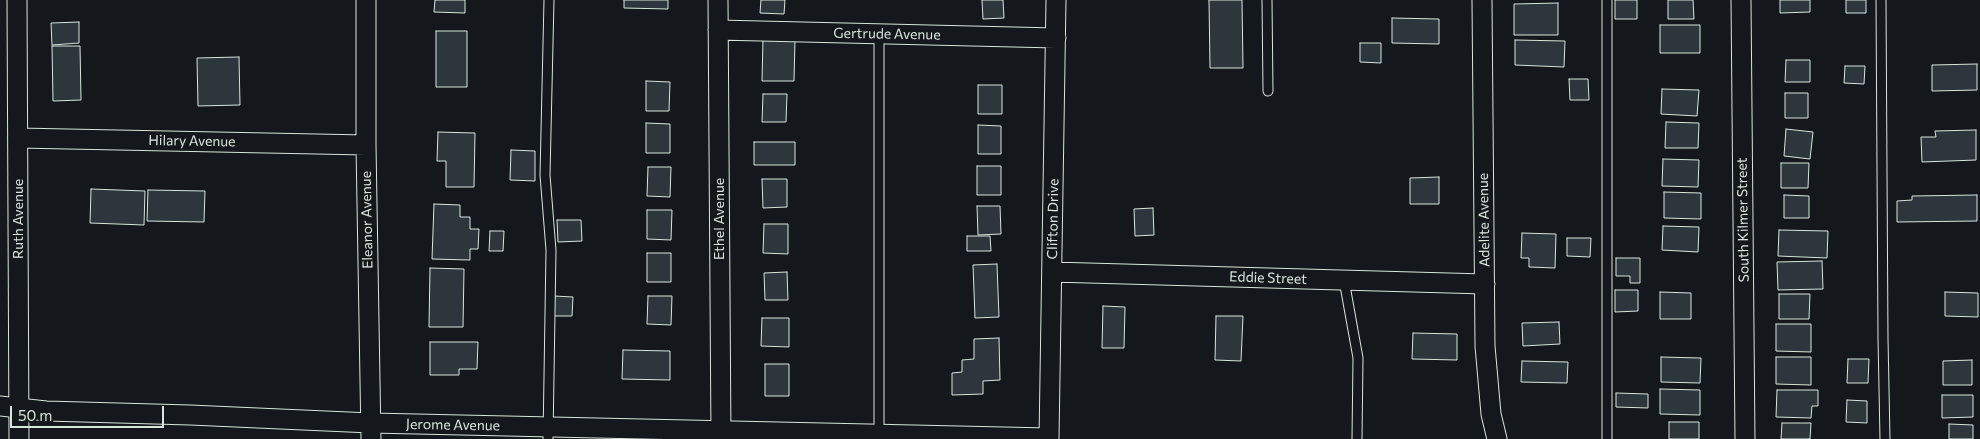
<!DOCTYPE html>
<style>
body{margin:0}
#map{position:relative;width:1980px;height:439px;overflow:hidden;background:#14181c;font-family:Commissioner,sans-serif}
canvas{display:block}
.scale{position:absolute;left:10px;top:406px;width:154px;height:22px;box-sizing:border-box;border:2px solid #d8e6dc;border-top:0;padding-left:6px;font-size:15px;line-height:18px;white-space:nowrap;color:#d8e6dc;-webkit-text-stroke:4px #14181c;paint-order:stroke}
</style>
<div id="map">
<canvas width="1980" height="439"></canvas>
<div class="scale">50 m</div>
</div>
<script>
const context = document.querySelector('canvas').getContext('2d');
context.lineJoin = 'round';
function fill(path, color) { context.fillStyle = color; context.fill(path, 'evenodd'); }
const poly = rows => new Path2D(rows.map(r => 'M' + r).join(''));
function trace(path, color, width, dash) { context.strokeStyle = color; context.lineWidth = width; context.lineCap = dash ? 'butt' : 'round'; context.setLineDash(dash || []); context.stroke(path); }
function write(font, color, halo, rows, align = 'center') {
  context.font = font + ' Commissioner,sans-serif'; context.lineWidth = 4; context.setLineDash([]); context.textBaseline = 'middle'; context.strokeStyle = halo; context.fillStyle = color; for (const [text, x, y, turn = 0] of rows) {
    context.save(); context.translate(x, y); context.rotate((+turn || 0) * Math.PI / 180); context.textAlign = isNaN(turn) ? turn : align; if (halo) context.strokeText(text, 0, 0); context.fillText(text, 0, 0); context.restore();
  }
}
const building = poly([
 [435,0,465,0,465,13,434,12,435,0],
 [624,0,668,0,668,9,624,8,624,0],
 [761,0,785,0,784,14,760,13,761,0],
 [982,0,1003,0,1004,18,983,19,982,0],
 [1209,0,1242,0,1243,68,1210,68,1209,0],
 [1615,0,1637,0,1637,19,1615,19,1615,0],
 [1668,0,1693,0,1694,19,1668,19,1668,0],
 [1780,0,1810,0,1810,12,1780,13,1780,0],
 [1846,0,1866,0,1866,13,1846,13,1846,0],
 [1558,3,1558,35,1514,35,1514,4,1558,3],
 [1392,18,1439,19,1439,44,1392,43,1392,18],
 [79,22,79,43,52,45,51,23,79,22],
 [1660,25,1700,25,1700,53,1660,53,1660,25],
 [436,31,467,31,467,87,436,87,436,31],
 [763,39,795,40,794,81,762,81,763,39],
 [1515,40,1565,41,1564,67,1515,65,1515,40],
 [1360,43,1381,43,1381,63,1360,62,1360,43],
 [52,46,80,46,81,100,53,101,52,46],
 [239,57,240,105,198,106,197,58,239,57],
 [1786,60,1810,60,1810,82,1785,82,1786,60],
 [1977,64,1977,90,1932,91,1932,65,1977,64],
 [1845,66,1865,66,1864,84,1844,83,1845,66],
 [1569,79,1588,79,1589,100,1570,100,1569,79],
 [646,81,670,82,669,111,646,111,646,81],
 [978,85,1002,85,1002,114,978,114,978,85],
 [1662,89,1699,90,1697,116,1661,114,1662,89],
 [1785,93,1808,93,1808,118,1785,118,1785,93],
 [763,94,787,94,786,122,762,122,763,94],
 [1666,122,1699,123,1698,148,1665,148,1666,122],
 [646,123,670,124,670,153,646,153,646,123],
 [978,125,1001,126,1001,154,978,154,978,125],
 [1786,129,1813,132,1810,159,1784,156,1786,129],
 [1976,130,1976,160,1922,162,1921,137,1936,137,1935,131,1976,130],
 [438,132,475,133,474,187,446,187,446,161,437,161,438,132],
 [754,142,795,142,795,165,754,165,754,142],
 [511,150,535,151,535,181,510,180,511,150],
 [1663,159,1699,160,1698,187,1662,186,1663,159],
 [1781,163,1809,163,1808,188,1781,188,1781,163],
 [977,166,1001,166,1001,195,977,195,977,166],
 [648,167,671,167,670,197,647,196,648,167],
 [1439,177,1439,204,1410,204,1410,178,1439,177],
 [762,179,787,179,787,207,763,208,762,179],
 [91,189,145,191,144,225,90,223,91,189],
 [148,190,205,191,204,222,147,221,148,190],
 [1664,192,1701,193,1701,219,1664,218,1664,192],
 [1784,195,1809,196,1809,218,1784,218,1784,195],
 [1977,195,1977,221,1897,222,1897,201,1912,200,1912,196,1977,195],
 [434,204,460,205,460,217,470,217,470,229,479,229,478,249,470,249,470,260,432,259,434,204],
 [977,206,1000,206,1001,234,978,235,977,206],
 [1153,208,1154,235,1135,236,1134,209,1153,208],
 [647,210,672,210,671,240,647,239,647,210],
 [557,220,581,220,582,241,558,242,557,220],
 [764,224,788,224,788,254,763,253,764,224],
 [1663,226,1699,227,1698,252,1662,250,1663,226],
 [1779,230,1828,231,1827,258,1778,256,1779,230],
 [490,231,504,231,503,251,489,251,490,231],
 [1522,233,1556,234,1555,268,1529,267,1529,258,1521,258,1522,233],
 [967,236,990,236,991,251,967,251,967,236],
 [1567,238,1591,238,1590,257,1567,256,1567,238],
 [647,253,671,253,671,282,647,282,647,253],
 [1616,258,1640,258,1640,283,1630,283,1630,276,1616,276,1616,258],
 [1822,261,1823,289,1778,290,1777,262,1822,261],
 [997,264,999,317,975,318,973,265,997,264],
 [430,268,464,269,463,327,429,327,430,268],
 [787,272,788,300,765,300,764,273,787,272],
 [1615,290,1638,290,1638,311,1615,312,1615,290],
 [1660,292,1691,293,1691,319,1660,319,1660,292],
 [1945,292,1978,293,1978,317,1945,316,1945,292],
 [1779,294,1810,294,1809,319,1779,319,1779,294],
 [554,296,573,297,572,316,553,316,554,296],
 [648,296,672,296,671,325,647,324,648,296],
 [1103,306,1125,307,1124,348,1102,348,1103,306],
 [1216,316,1243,316,1241,361,1215,360,1216,316],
 [762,318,789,318,789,347,761,346,762,318],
 [1559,322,1560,344,1523,346,1522,323,1559,322],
 [1776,324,1811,324,1811,352,1776,351,1776,324],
 [1413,333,1457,334,1457,360,1412,359,1413,333],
 [999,338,1000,380,983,381,983,394,952,395,952,373,962,372,962,360,974,359,974,339,999,338],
 [430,342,478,342,477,369,459,369,459,375,430,375,430,342],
 [623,350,670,351,670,380,622,379,623,350],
 [1661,357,1701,358,1700,383,1661,382,1661,357],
 [1776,357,1811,357,1811,385,1776,384,1776,357],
 [1848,359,1869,359,1868,383,1847,383,1848,359],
 [1972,360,1972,385,1943,385,1943,361,1972,360],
 [1522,361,1568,362,1567,383,1521,382,1522,361],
 [765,364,789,364,789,396,765,396,765,364],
 [1660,389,1700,390,1700,415,1660,414,1660,389],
 [1777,390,1818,390,1818,406,1812,406,1811,418,1776,417,1777,390],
 [1616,393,1648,394,1648,408,1616,407,1616,393],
 [1942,395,1973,395,1973,417,1942,418,1942,395],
 [1847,400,1867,401,1867,423,1846,422,1847,400],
 [1669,422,1699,422,1699,439,1669,439,1669,422],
 [1782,423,1811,423,1810,439,1781,439,1782,423],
 [1949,424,1973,425,1973,439,1949,439,1949,424]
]);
fill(building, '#2c363c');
trace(building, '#d8e6dc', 1);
const service = poly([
 [1267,0,1268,91],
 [1607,0,1607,439],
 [1881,0,1883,338,1885,439],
 [879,35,879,436],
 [1344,280,1358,358,1357,439],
 [548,439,551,250,545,175,549,0]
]);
const minor = poly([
 [17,0,19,439],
 [366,0,366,145,371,439],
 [718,0,721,439],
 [1482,0,1485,346,1491,414,1497,439],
 [1741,0,1745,439],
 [718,30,1056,38],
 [18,138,366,145],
 [1052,272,1485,284],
 [0,406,46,411,190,415,371,423,1049,438],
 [1049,439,1056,0]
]);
trace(service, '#d8e6dc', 11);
trace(minor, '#d8e6dc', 21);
trace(service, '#14181c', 9);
trace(minor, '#14181c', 19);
write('14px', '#d8e6dc', '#14181c', [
 ["Gertrude Avenue",887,34,1],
 ["Hilary Avenue",192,141,1],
 ["Ruth Avenue",18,219,-90],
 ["Ethel Avenue",719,219,-90],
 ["Clifton Drive",1053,219,-89],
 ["Eleanor Avenue",367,220,-91],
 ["Adelite Avenue",1484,220,-91],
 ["South Kilmer Street",1743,220,-91],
 ["Eddie Street",1268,278,2],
 ["Jerome Avenue",453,425,1]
]);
</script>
